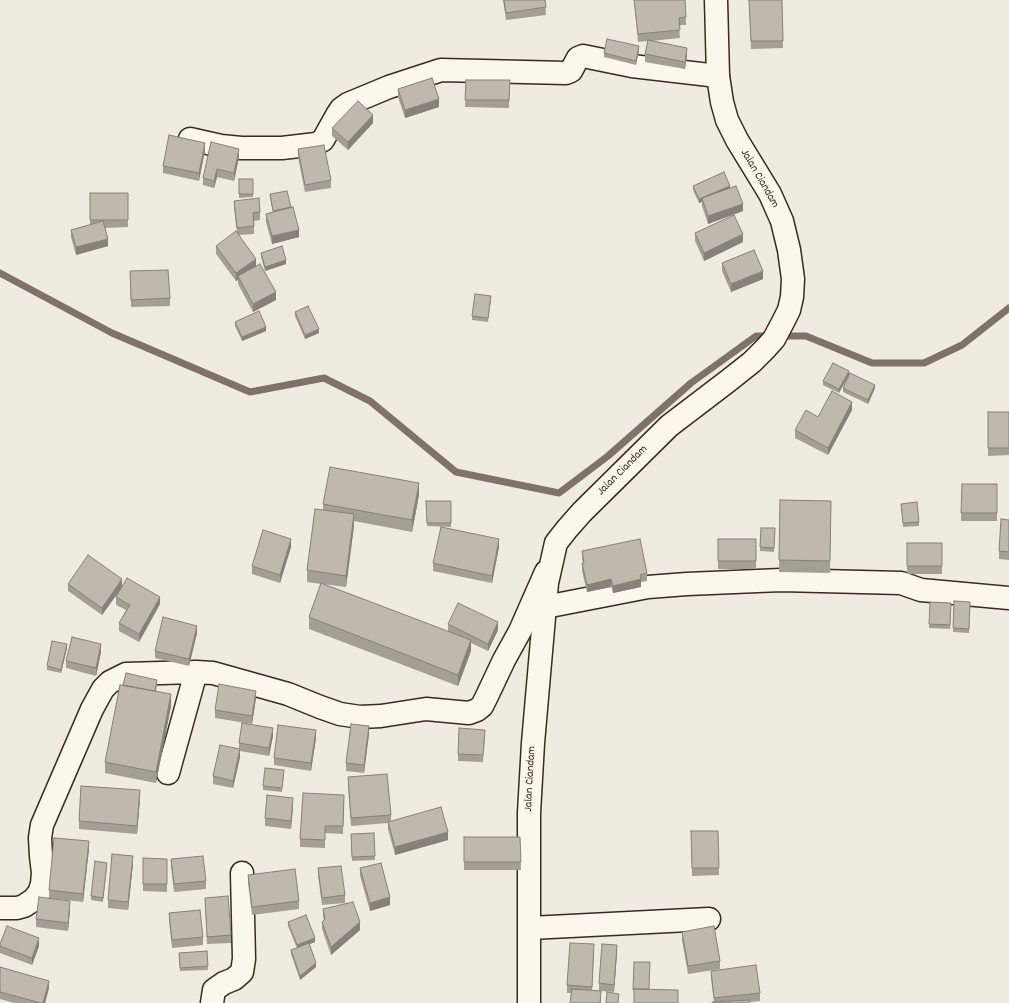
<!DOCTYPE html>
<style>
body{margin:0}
canvas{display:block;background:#f0ebe0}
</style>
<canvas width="1009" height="1003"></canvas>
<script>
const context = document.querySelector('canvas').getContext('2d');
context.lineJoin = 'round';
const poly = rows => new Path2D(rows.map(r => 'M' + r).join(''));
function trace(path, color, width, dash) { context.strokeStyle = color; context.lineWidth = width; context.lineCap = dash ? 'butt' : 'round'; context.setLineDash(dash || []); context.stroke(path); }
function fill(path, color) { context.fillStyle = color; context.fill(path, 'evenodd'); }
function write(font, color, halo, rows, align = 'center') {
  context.font = font + ' Dekko,sans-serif'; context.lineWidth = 3; context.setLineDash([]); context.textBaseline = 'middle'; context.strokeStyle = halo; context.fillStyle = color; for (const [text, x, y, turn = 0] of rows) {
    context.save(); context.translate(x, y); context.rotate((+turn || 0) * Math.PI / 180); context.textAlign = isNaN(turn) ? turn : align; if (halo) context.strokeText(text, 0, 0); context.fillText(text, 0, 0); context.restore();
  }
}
trace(poly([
 [0,273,112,333,250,392,324,378,370,401,456,472,559,493,608,456,691,383,756,336,806,336,872,363,924,363,962,345,1009,308]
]), '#7f7367', 7);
const street = poly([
 [190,139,221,146,241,148,282,148,316,144,323,140,337,115,341,109,348,104,389,87,441,70,566,73,571,71,578,58,583,56,632,66,718,76],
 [545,607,648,587,687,584,781,580,901,583,921,590,1009,598],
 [168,773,196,672],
 [0,908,17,908,24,906,33,900,39,893,42,884,43,873,41,856,40,838,42,825,92,709,103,689,110,682,126,674,196,672,213,673,288,694,320,707,340,714,360,717,381,716,426,709,469,713,477,710,482,706,487,696,504,660,520,631,546,572],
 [530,928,709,919],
 [212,1003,214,990,224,983,234,979,242,972,244,959,242,873]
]);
const secondary = poly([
 [529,1003,529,813,533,743,547,583,556,543,567,529,582,512,669,426,728,381,752,362,765,349,774,339,783,322,789,310,792,297,793,279,789,250,782,221,770,194,737,140,727,120,722,102,718,76,716,0]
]);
trace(street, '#3b2a1e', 25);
trace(secondary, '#3b2a1e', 25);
trace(street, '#fbf7ec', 22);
trace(secondary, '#fbf7ec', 22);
fill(poly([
 [503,0,545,0,546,15,506,20],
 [634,0,685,0,686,25,679,25,680,38,651,41,687,55,685,69,645,62,645,54,648,41,638,42],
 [749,0,782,0,783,48,751,49],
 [639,50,636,65,604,57,604,53],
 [466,80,510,80,509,108,465,107],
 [398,89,439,107,405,118,398,97],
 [373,123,348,150,332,136,332,128],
 [211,142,239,157,234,181,217,177,214,188,203,185,203,178],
 [298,149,331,180,331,188,305,192,298,157],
 [205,150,199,181,163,173,163,166],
 [239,179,253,179,253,197,239,198],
 [693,186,730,188,743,211,708,224,702,206,702,202,699,203,693,190],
 [90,193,128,193,128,227,105,228,108,246,76,255,71,237,71,230,90,225],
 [270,194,291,207,299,237,272,244,266,222,266,214,273,212,270,198],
 [234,201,260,212,260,220,254,221,254,234,239,235,276,300,253,312,238,284,238,280,236,281,216,254,216,246,237,232,234,208],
 [695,233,743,242,704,261,695,241],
 [261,253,286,264,265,271,261,257],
 [722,263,763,279,731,292,722,271],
 [130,271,170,298,170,306,131,307],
 [491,299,488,322,472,320,472,316],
 [295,312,319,333,305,339,295,316],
 [235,322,266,331,242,341,235,326],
 [849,371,839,393,823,385,823,381],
 [843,388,875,388,868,404,843,392],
 [852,410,828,455,795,438,795,430,818,417],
 [988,412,1009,412,1009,455,988,456],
 [962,484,997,484,997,521,961,521],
 [419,495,412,532,354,521,354,526,346,587,323,584,448,632,448,624,498,630,488,651,471,643,471,651,458,686,309,629,309,617,321,584,307,582,307,570,323,510,323,504],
 [780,500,831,501,830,573,779,572],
 [426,501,451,501,451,527,427,526],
 [901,504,919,522,919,526,903,527],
 [1009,520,1009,560,999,559,999,551],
 [761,528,775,528,774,552,760,551],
 [718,539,756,539,756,569,718,569],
 [907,543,942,543,942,574,907,574],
 [291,547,280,583,252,574,252,566],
 [499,547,492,583,433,571,433,563],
 [582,551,647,573,647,581,641,582,641,587,613,593,611,587,587,592,582,571,582,563,583,563,582,559],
 [68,584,122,586,160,604,139,642,119,631,119,623,126,610,116,605,116,597,121,589,102,615,68,591],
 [954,601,970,602,969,633,953,632],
 [930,602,951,603,950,629,929,628],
 [197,633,189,666,155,658,155,651],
 [67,648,61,673,47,670,47,666],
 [101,652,96,676,66,668,66,661],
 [157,683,156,692,171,706,156,783,105,773,105,762,123,685],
 [256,698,252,724,215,718,215,710],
 [369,734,364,773,346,771,346,763],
 [273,736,269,756,240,751,240,757,233,788,213,784,213,776,239,749,239,743],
 [485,737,483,762,458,761,458,754],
 [316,738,311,771,274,765,274,758],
 [284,774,282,792,263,790,263,786],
 [348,777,391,815,391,821,448,840,395,855,388,829,388,823,351,826,348,785],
 [140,798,137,834,79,829,79,821],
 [344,802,343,834,325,833,325,848,300,847,300,839],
 [293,806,291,829,265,826,265,818],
 [691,831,718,831,719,875,692,876],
 [374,833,375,860,352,861,351,834],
 [464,837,520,837,521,870,464,870],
 [89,849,83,902,49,898,49,890],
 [143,858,167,859,167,892,143,891],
 [171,859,206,881,206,889,174,892,171,866],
 [133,864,128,910,108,908,108,900],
 [107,866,103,902,91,900,91,896],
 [318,868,345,895,345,903,322,905,318,876],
 [360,868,390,905,370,911,360,876],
 [248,875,299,901,299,909,252,915,248,883],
 [205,898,231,935,231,943,207,944],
 [70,909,68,931,36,927,36,919],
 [323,909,360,930,331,955,322,929,322,922,324,920,323,917],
 [169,913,203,937,203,945,172,948,169,921],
 [288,922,315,942,309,944,316,967,300,980,291,954,291,950,297,948,288,926],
 [682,932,720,961,720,969,688,974,682,940],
 [0,944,39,946,32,965,0,953],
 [207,951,208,970,180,971,179,953],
 [594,951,592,991,601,999,601,1003,570,1003,571,993,567,993,567,985],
 [617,953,614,992,599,991,599,983],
 [0,967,49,988,45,1003,14,1003,0,999],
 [711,971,760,993,760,1001,749,1002,714,1002,711,978]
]), '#a59e95');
fill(poly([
 [639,46,639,50,636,65,636,61],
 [687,48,687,55,685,69,685,62],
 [439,99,439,107,405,118,405,110],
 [373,115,373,123,348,150,348,142],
 [205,143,205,150,199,181,199,173],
 [239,149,239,157,234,181,234,173],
 [217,169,217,177,214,188,214,181],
 [730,186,730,190,702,198,702,202,699,203,699,199],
 [743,204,743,211,708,224,708,216],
 [299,230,299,237,272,244,272,236],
 [743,234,743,242,704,261,704,253],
 [108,239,108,246,76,255,76,247],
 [256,259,256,266,238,276,238,280,236,281,236,273],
 [286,260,286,264,265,271,265,267],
 [763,271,763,279,731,292,731,284],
 [276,292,276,300,253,312,253,304],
 [266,327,266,331,242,341,242,337],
 [319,329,319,333,305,339,305,335],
 [849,371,849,375,839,393,839,389],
 [875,385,875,388,868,404,868,400],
 [852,402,852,410,828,455,828,448],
 [419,483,419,495,412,532,412,520],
 [354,514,354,526,346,587,346,576],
 [291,539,291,547,280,583,280,575],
 [499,539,499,547,492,583,492,576],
 [122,579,122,587,102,615,102,608],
 [611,579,611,587,587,592,587,585],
 [641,579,641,587,613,593,613,586],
 [160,597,160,604,139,642,139,634],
 [498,622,498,630,488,651,488,644],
 [197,626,197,633,189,666,189,659],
 [471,640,471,651,458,686,458,675],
 [67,644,67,648,61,673,61,670],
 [101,644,101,652,96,676,96,668],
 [256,691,256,698,252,724,252,716],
 [171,694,171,706,156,783,156,772],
 [369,726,369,734,364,773,364,765],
 [273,728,273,736,269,756,269,748],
 [316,730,316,738,311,771,311,763],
 [240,749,240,757,233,788,233,781],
 [140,790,140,798,137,834,137,826],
 [293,798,293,806,291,829,291,821],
 [448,832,448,840,395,855,395,847],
 [89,841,89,849,83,902,83,894],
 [133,856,133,864,128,910,128,902],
 [390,897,390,905,370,911,370,903],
 [70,901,70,909,68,931,68,923],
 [360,922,360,930,331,955,331,947],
 [39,938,39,946,32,965,32,958],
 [315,938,315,942,297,949,297,945],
 [617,945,617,953,614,992,614,985],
 [316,963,316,967,300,980,300,976],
 [49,981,49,988,45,1003,43,1003]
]), '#868179');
const building = poly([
 [504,0,545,0,546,7,506,13,504,0],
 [634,0,685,0,686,17,679,18,680,30,638,34,634,0],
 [749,0,782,0,783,41,751,41,749,0],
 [607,39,639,46,636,61,604,53,607,39],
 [648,40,687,48,685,62,645,54,648,40],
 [432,78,439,99,405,110,398,89,432,78],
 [466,80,510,80,509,100,465,100,466,80],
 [358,101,373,115,348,142,332,128,358,101],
 [169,135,205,143,199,173,163,166,169,135],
 [211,142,239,149,234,173,217,169,214,181,203,178,211,142],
 [324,145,331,180,305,185,298,149,324,145],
 [724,172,730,186,699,199,693,186,724,172],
 [239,179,253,179,253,194,239,194,239,179],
 [736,186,743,204,708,216,702,198,736,186],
 [287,191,291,207,273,211,270,194,287,191],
 [90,193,128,193,128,220,90,220,90,193],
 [259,198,260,212,253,213,254,226,237,228,234,201,259,198],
 [293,207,299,230,272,236,266,214,293,207],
 [734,215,743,234,704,253,695,233,734,215],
 [103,221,108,239,76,247,71,230,103,221],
 [236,231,256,259,236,273,216,246,236,231],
 [282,246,286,260,265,267,261,253,282,246],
 [754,250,763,271,731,284,722,263,754,250],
 [260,264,276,292,253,304,238,276,260,264],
 [168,270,170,298,131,300,130,271,168,270],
 [475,294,491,296,488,318,472,316,475,294],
 [308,306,319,329,305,335,295,312,308,306],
 [259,311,266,327,242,337,235,322,259,311],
 [833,363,849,371,839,389,823,381,833,363],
 [850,373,875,385,868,400,843,388,850,373],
 [832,391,852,402,828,448,795,430,806,410,818,417,832,391],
 [988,412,1009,412,1009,448,988,448,988,412],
 [330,467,419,483,412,520,323,504,330,467],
 [962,484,997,484,997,513,961,513,962,484],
 [780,500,831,501,830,561,779,560,780,500],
 [426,501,451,501,451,523,427,523,426,501],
 [917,502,919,522,903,523,901,504,917,502],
 [315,509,354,514,346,576,307,570,315,509],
 [1001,519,1009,520,1009,552,999,551,1001,519],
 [441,527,499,539,492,576,433,563,441,527],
 [761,528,775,528,774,548,760,547,761,528],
 [263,530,291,539,280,575,252,566,263,530],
 [640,539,647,573,640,575,641,579,613,586,611,579,587,585,582,563,584,563,582,551,640,539],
 [718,539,756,539,756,561,718,561,718,539],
 [907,543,942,543,942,566,907,566,907,543],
 [88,555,122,579,102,608,68,584,88,555],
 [127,578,160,597,139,634,119,623,130,605,116,597,127,578],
 [321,583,471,640,458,675,309,617,321,583],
 [954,601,970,602,969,629,953,628,954,601],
 [930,602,951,603,950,625,929,624,930,602],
 [458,603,498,622,488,644,448,624,458,603],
 [163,617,197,626,189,659,155,651,163,617],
 [72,637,101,644,96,668,66,661,72,637],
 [52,641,67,644,61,670,47,666,52,641],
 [126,673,157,680,155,691,123,685,126,673],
 [219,684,256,691,252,716,215,710,219,684],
 [120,685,171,694,156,772,105,762,120,685],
 [242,723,273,728,269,748,239,743,242,723],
 [351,724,369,726,364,765,346,763,351,724],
 [278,725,316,730,311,763,274,758,278,725],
 [459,728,485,730,483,755,458,754,459,728],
 [220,745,240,749,233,781,213,776,220,745],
 [265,768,284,770,282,788,263,786,265,768],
 [387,774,391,815,351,818,348,777,387,774],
 [81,786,140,790,137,826,79,821,81,786],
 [303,793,344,795,343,826,325,826,325,840,300,839,303,793],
 [267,795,293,798,291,821,265,818,267,795],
 [441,807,448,832,395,847,388,822,441,807],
 [691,831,718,831,719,868,692,868,691,831],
 [374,833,375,856,352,857,351,834,374,833],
 [464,837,520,837,521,862,464,862,464,837],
 [54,838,89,841,83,894,49,890,54,838],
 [112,854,133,856,128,902,108,900,112,854],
 [203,856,206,881,174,884,171,859,203,856],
 [143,858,167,859,167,884,143,884,143,858],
 [95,861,107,863,103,898,91,896,95,861],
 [381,863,390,897,370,903,360,868,381,863],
 [341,866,345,895,322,898,318,868,341,866],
 [295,869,299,901,252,907,248,875,295,869],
 [228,896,231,935,207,937,205,898,228,896],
 [39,897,70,901,68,923,36,919,39,897],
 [353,902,360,922,331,947,322,922,325,919,323,909,353,902],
 [200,910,203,937,172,940,169,913,200,910],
 [306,915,315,938,297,945,288,922,306,915],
 [7,926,39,938,32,958,0,946,0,944,7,926],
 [714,926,720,961,688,966,682,932,714,926],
 [309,943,316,963,300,976,291,950,309,943],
 [570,943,594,944,592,987,567,985,570,943],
 [602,944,617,945,614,985,599,983,602,944],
 [207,951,208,966,180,968,179,953,207,951],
 [634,962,650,962,649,989,634,989,634,990,633,990,634,962],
 [756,965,760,993,714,998,711,971,756,965],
 [0,967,49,981,43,1003,41,1003,0,992,0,967],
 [572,989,601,991,600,1003,570,1003,572,989],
 [634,989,678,990,678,1003,634,1003,634,989],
 [607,992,619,994,618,1003,606,1003,607,992],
 [749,1000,749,1003,712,1003,712,1002,749,1000]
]);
fill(building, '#c0b8ad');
trace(building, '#868179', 1);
write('12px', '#3b2a1e', '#fbf7ec', [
 ["Jalan Ciandam",759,179,60],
 ["Jalan Ciandam",623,471,-45],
 ["Jalan Ciandam",531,779,-87]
]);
</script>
